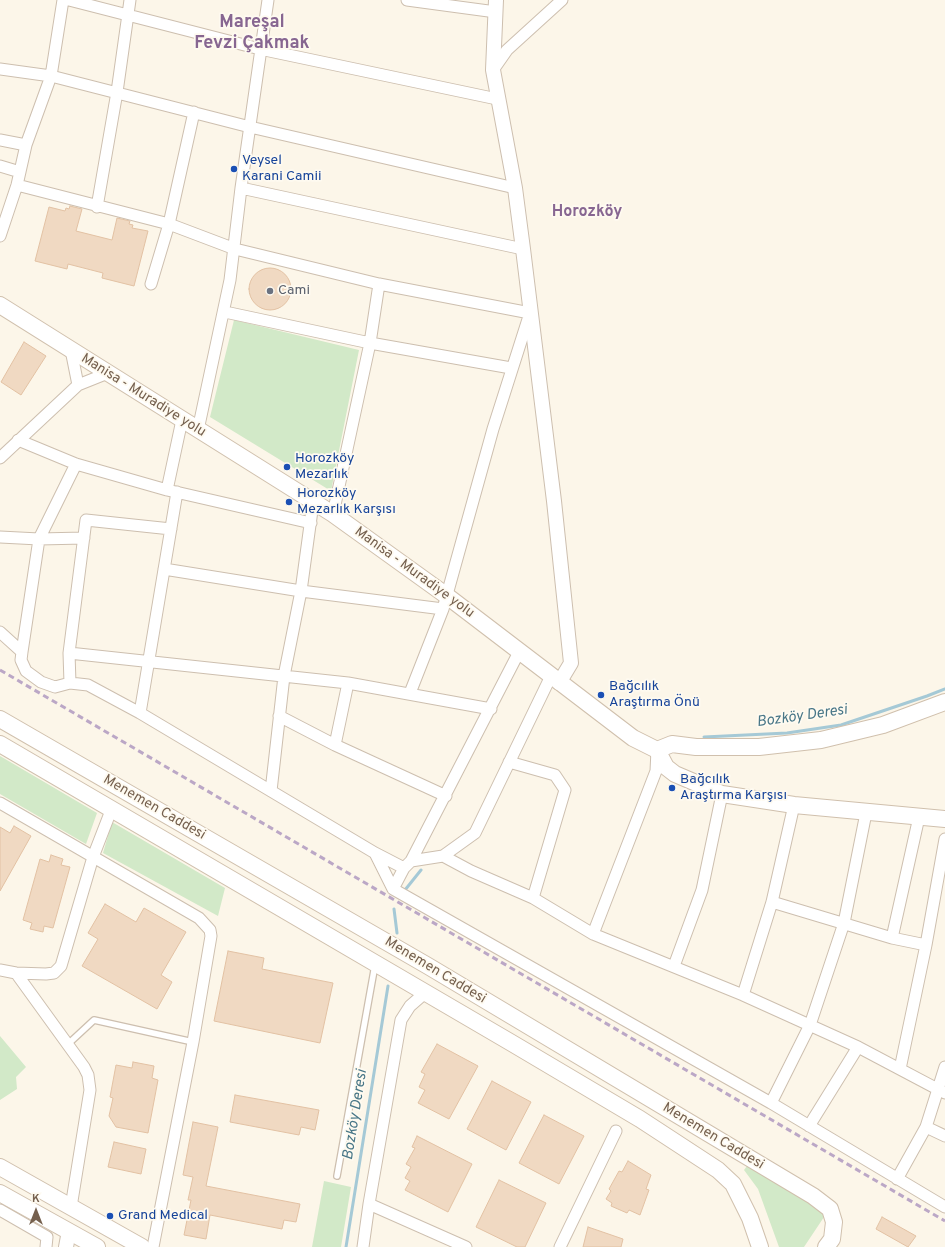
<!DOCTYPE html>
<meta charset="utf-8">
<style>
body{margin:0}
#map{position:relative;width:945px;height:1247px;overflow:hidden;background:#fcf6e9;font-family:Overpass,sans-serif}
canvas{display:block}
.north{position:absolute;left:16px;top:1191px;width:40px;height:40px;-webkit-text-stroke:3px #fefaf0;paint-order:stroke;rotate:0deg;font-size:11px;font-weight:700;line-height:16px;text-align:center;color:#75604e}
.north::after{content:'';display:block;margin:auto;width:14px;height:18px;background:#75604e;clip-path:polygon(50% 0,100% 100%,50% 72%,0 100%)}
</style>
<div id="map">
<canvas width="945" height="1247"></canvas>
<div class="north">K</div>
</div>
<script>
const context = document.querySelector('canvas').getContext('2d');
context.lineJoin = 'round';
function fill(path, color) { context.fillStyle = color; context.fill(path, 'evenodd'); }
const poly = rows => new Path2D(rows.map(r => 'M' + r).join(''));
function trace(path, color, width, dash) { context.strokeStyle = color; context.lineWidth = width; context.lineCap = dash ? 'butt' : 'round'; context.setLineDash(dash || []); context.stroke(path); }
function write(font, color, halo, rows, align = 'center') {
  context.font = font + ' Overpass,sans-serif'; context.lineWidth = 3.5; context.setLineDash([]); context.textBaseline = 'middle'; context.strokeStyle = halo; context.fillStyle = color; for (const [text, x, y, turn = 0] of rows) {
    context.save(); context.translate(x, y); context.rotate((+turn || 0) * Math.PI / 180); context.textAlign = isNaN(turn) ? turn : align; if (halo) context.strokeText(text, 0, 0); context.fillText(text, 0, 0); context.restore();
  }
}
fill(poly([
 [234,320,359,350,331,491,210,417],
 [0,756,97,813,86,844,0,794],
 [112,822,225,888,218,916,103,853],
 [0,1036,26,1067,16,1077,17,1089,0,1100],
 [747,1166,824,1210,824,1217,804,1247,779,1247,758,1189,744,1170],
 [324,1181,351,1187,341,1247,312,1247]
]), '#d2e9c8');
trace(poly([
 [704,737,787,733,841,725,927,696,945,689],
 [405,890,421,870],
 [394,909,397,933],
 [346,1247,388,986]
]), '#a5c9d6', 3);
const building = poly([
 [70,206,82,209,76,231,112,240,117,218,130,221,129,224,133,225,132,228,148,231,134,286,102,278,103,273,68,264,67,269,35,261,49,207,65,211,66,208,69,209,70,206],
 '249 289a21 21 0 1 1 42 0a21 21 0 1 1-42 0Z',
 [24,342,46,356,21,395,1,382,24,342],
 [14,826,31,836,0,891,0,827,10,833,14,826],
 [51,855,63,859,61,865,70,867,53,928,44,926,43,932,30,929,32,923,23,920,40,859,49,862,51,855],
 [105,904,136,922,144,908,186,932,161,975,172,982,157,1009,82,966,98,939,88,933,105,904],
 [228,951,264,958,262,969,333,983,320,1043,214,1021,228,951],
 [437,1044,478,1066,449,1119,418,1103,425,1090,419,1087,425,1074,421,1072,437,1044],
 [133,1062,154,1066,152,1078,158,1080,148,1133,116,1127,109,1116,113,1098,110,1097,116,1065,132,1068,133,1062],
 [492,1081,531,1102,506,1150,467,1129,492,1081],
 [235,1095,319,1110,315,1130,301,1127,299,1135,230,1122,235,1095],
 [544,1115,584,1136,559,1184,519,1163,544,1115],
 [193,1122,218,1127,206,1186,300,1204,296,1222,284,1220,282,1229,210,1215,206,1239,184,1235,191,1200,188,1200,193,1177,183,1175,193,1122],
 [417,1136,472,1164,448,1212,405,1190,410,1181,405,1178,411,1167,406,1164,415,1148,412,1147,417,1136],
 [114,1142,146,1149,141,1174,108,1167,114,1142],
 [628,1161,651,1175,646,1189,649,1190,640,1215,629,1210,627,1213,611,1206,612,1203,606,1199,611,1191,609,1189,619,1171,622,1172,628,1161],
 [499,1180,546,1203,525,1247,517,1247,476,1227,499,1180],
 [882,1217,916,1236,908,1247,876,1229,882,1217],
 [588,1227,623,1239,621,1247,583,1247,588,1227]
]);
fill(building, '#f0d9c2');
trace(building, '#e2c1a3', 1);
const service = poly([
 [67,1045,94,1020,193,1042],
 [337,1176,375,965]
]);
const minor = poly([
 [69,0,260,49,497,99],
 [407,0,496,12],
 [0,69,51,76,250,127,515,188],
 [493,70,507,50,562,0],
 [0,140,26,145],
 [0,166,20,172],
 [17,185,169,224,235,249,379,284,530,313,493,429,443,609,410,693],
 [241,188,523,249],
 [97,207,117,92,130,0],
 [0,236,17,185,26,145,51,76,63,0],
 [151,284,169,224,194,112],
 [225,312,370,343,511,368],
 [71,350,78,385],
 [198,430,230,280,241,188,268,0],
 [18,440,76,464,167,490,311,523],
 [0,458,78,385,108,373],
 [167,490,182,420],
 [333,514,370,343,379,284],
 [0,537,39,539,84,538],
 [164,569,301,591,443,609],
 [0,632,22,652,21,660,26,671,41,682,55,687,70,683,88,685,140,713,375,853,393,889,771,1103,945,1207],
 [22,652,39,539,76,464],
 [69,653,348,683,491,709],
 [70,683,69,653,86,520,171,529],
 [140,713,177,492],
 [279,716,335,745,446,796],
 [335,745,348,683],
 [509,762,555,775,565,790,533,898],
 [271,791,284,676,301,591,313,503],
 [0,803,199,918,210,930,211,936,193,1042,153,1247],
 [375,853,404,868,411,861,519,652],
 [443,856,475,833,551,676],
 [411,861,443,856,471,871,533,898,593,934,743,995,858,1047,945,1093],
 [393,889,404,868],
 [772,902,892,938,926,945],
 [593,934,656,771,657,750],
 [892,938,919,817],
 [674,966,702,890,722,794],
 [0,970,16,973,46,974,54,973,61,966,93,857,112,808],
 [16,973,84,1067,88,1075,90,1090,71,1207],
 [743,995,772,902,794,805],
 [900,1069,926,945,945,839],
 [771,1103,810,1025,844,923,866,813],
 [809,1126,858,1047],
 [926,1127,945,1136],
 [897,1179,926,1127,945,1067],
 [369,1204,466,1247],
 [0,1210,47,1237,46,1247],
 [363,1247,369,1204,401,1020,410,1006,426,992],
 [560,1247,616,1131]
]);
const tertiary = poly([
 [496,0,493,70,515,188,523,249,554,501,571,663,559,683],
 [66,1247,69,1231]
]);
const secondary = poly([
 [0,305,333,514,447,596,633,738,657,750],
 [0,719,428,966,813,1196,830,1209,834,1222,832,1239,826,1247],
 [0,744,510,1042,640,1119,718,1170,733,1184,750,1218,760,1247],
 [657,750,666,767,675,774,722,794,794,805,945,819],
 [657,750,672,744,696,747,759,747,821,740,883,725,945,702],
 [0,1167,142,1247],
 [0,1193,97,1247]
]);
trace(service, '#cdbfaf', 8);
trace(minor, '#cdbfaf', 13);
trace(tertiary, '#cdbfaf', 16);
trace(secondary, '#d0c0ad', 18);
trace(service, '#fff', 5.5);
trace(minor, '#fff', 11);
trace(tertiary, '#fff', 14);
trace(secondary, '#fff', 16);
trace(poly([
 [0,670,945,1221]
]), '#bba7c6', 3, [6, 4]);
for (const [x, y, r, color] of [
 [234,169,4,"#1a4fb4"],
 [270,291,4,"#6b7280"],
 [287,467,4,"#1a4fb4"],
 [289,502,4,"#1a4fb4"],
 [601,695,4,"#1a4fb4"],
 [672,788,4,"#1a4fb4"],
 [110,1216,4,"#1a4fb4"]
]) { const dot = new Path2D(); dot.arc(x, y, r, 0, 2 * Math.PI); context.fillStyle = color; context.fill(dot); trace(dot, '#fefaf0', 1.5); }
write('14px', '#164399', '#fefaf0', [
 ["Veysel",242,161],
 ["Karani Camii",242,177],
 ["Horozköy",295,459],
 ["Mezarlık",295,475],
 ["Horozköy",297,494],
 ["Mezarlık Karşısı",297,510],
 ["Bağcılık",609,687],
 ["Araştırma Önü",609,703],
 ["Bağcılık",680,780],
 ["Araştırma Karşısı",680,796],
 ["Grand Medical",118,1216]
], 'left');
write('14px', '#5b616d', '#fefaf0', [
 ["Cami",278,291]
], 'left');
write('14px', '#75604e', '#fefaf0', [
 ["Manisa - Muradiye yolu",143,396,32],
 ["Manisa - Muradiye yolu",414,573,36],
 ["Menemen Caddesi",154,808,30],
 ["Menemen Caddesi",435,971,31],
 ["Menemen Caddesi",713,1137,31]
]);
write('italic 15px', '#487687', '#fefaf0', [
 ["Bozköy Deresi",802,717,-8],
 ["Bozköy Deresi",356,1115,-81]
]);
write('bold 16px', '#876691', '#fefaf0', [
 ["Horozköy",587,213]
]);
write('bold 18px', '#876691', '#fefaf0', [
 ["Mareşal",252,23],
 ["Fevzi Çakmak",252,44]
]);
</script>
